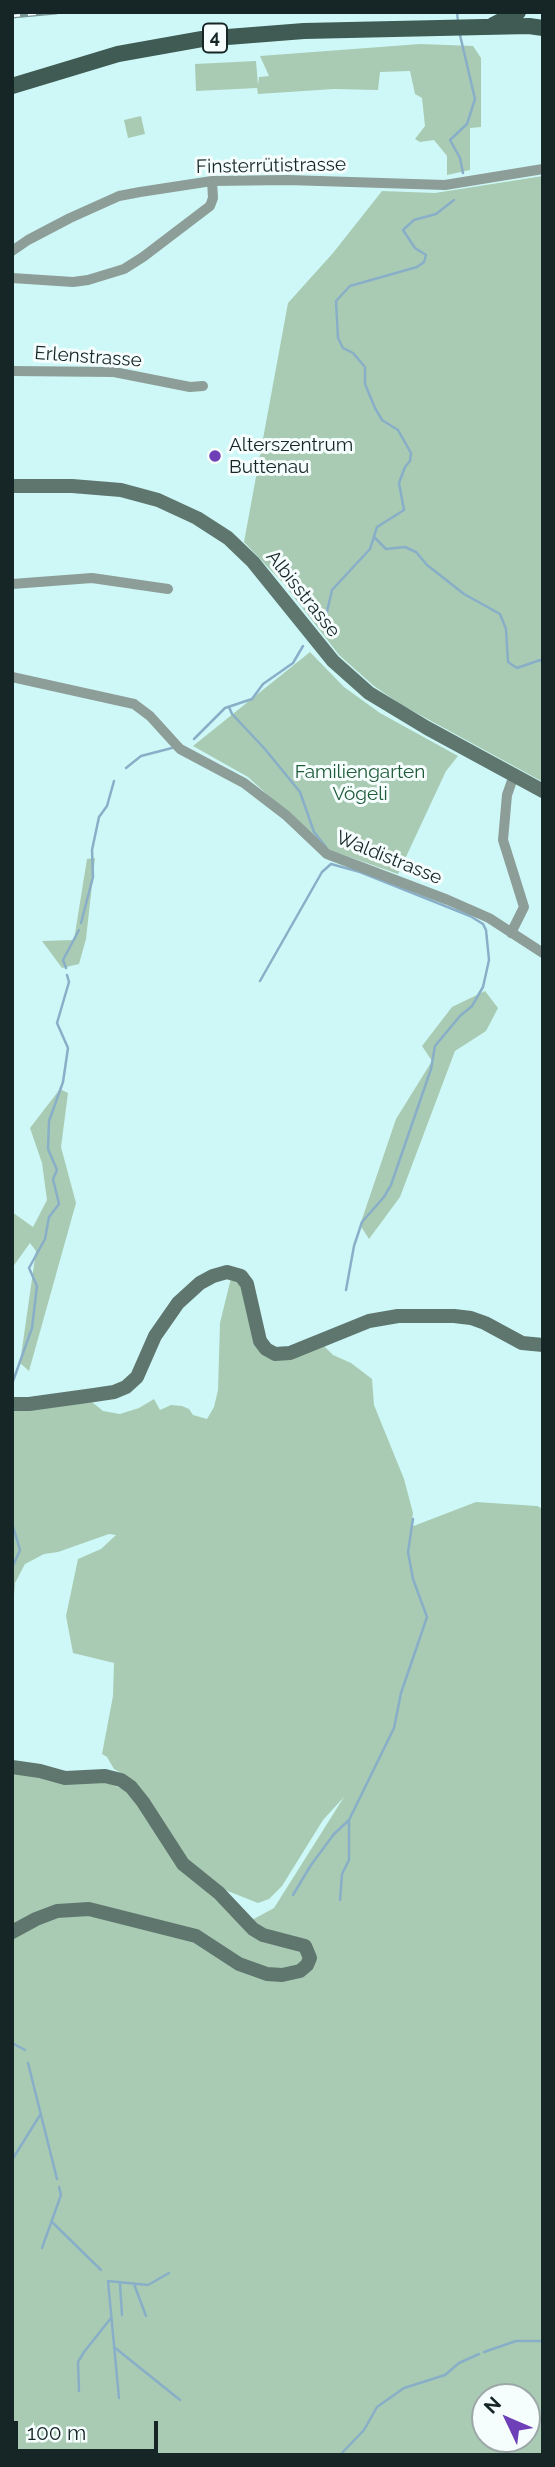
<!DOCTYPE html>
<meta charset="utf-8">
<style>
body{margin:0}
#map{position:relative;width:555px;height:2467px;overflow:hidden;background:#cef8f7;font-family:Raleway,sans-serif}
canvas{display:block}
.frame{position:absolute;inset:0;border:14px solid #162626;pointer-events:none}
.north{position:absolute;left:471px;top:2383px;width:70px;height:70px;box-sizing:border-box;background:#f5fdfd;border:2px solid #9ca7a7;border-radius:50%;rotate:314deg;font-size:19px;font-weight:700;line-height:28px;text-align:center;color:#162626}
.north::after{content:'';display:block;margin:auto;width:24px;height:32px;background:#6e3fb6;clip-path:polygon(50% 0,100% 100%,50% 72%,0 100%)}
.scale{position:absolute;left:14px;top:2421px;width:144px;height:32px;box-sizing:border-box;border:4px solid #162626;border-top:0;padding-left:9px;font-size:21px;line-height:24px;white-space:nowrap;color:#162626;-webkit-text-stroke:5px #f5fdfd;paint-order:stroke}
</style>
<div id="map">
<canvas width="555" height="2467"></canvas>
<div class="frame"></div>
<div class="north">N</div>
<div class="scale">100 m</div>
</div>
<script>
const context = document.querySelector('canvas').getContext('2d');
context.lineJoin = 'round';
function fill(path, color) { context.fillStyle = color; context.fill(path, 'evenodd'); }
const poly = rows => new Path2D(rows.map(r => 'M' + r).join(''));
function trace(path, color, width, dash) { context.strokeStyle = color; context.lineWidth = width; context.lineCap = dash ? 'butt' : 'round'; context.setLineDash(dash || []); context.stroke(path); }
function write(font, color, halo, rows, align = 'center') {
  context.font = font + ' Raleway,sans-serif'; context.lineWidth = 6; context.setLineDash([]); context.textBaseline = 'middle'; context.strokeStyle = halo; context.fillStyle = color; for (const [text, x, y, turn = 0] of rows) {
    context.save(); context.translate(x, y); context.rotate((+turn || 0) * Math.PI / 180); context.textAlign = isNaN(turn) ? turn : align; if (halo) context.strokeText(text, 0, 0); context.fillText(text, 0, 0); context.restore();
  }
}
fill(poly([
 [420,44,473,46,481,58,481,127,470,128,470,170,447,175,447,156,434,140,420,142,415,139,425,126,422,98,415,94,410,71,380,72,378,90,334,89,258,94,257,88,196,91,195,64,256,61,258,85,259,77,269,76,260,56],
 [141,116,145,134,128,138,124,120],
 [543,176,543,782,400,704,374,686,339,655,283,583,244,542,288,303,333,253,382,191,435,193],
 [310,652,344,687,380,713,458,756,446,771,398,874,327,849,248,777,193,746],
 [95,858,86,939,79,964,62,968,42,941,74,940,87,859],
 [485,991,498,1008,486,1031,455,1051,400,1197,369,1239,360,1225,396,1119,432,1061,422,1046,452,1007],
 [60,1089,68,1093,61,1147,76,1203,29,1371,20,1363,36,1251,30,1243,12,1268,12,1212,33,1227,47,1200,42,1163,30,1128],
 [231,1278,240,1282,261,1354,322,1344,333,1355,351,1363,372,1379,374,1405,404,1479,413,1513,411,1527,476,1502,537,1506,543,1509,543,2455,12,2455,12,1771,106,1782,125,1790,133,1796,175,1862,250,1921,274,1908,344,1797,323,1820,282,1886,269,1899,258,1903,220,1888,191,1865,128,1777,114,1769,107,1757,102,1754,113,1696,114,1663,73,1653,66,1616,78,1559,101,1549,116,1535,109,1534,58,1552,44,1554,25,1564,15,1583,12,1622,12,1411,92,1402,103,1411,120,1414,139,1408,154,1399,160,1410,171,1405,182,1406,189,1409,193,1415,207,1419,214,1407,218,1390,220,1323],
 [485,2397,527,2397,527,2439,485,2439]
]), '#a9cbb3');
trace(poly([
 [457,12,458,22],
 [460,35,475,99,467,124,450,140,460,158,463,173],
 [374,537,386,549,405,547,416,552,427,565,464,594,500,614,506,629,508,662,517,668,540,660,543,663],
 [323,629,332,590,370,549,377,527,404,510,399,483,405,467,410,461,411,453,398,430,382,420,375,408,365,384,365,367,353,353,343,348,338,338,336,301,350,286,417,267,424,262,426,255,415,248,403,230,414,220,436,214,454,200],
 [229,707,232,714,264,748,300,792,314,832,326,847],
 [194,739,225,708,252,699,263,684,293,663,303,646],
 [126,768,141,756,172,748],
 [81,923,93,877,92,850,99,817,107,806,114,781],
 [66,968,63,960,79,930],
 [260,981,322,872,331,864,360,872,470,916,483,924,486,930,489,960,483,987,472,1006,460,1016,435,1046,431,1069,391,1185,384,1197,362,1222,354,1246,346,1290],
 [12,1384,32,1328,37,1286,29,1268,45,1239,49,1217,59,1204,53,1179,57,1170,48,1149,49,1121,63,1082,68,1048,57,1023,69,982,67,975],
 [12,1523,20,1550,12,1568],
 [293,1895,311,1865,334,1834,349,1820,394,1728,401,1693,427,1617,413,1579,408,1552,413,1519],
 [340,1900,342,1874,349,1860,349,1821],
 [12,2043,25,2050],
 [28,2063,57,2179],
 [12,2160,40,2115],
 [52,2222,101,2270],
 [42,2248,61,2195,59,2187],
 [120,2284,122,2315],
 [134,2284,146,2316],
 [114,2347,180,2400],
 [484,2352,516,2341,543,2341],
 [79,2391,78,2362,84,2352,111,2318],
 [119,2398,108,2281,148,2285,169,2273],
 [340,2455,364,2430,377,2407,404,2388,445,2375,459,2363,479,2354]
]), '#89afc8', 2.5);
trace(poly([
 [12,251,28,240,70,218,119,196,140,192,212,181,288,180,445,185,543,169],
 [12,278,73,282,88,280,124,269,143,257,210,206,213,198,212,181],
 [12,371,114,372,190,387,203,386],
 [12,584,92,578,168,589],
 [12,677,134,704,150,716,180,749,244,783,287,816,327,854,448,900,489,918,543,953],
 [511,933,524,907,503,840,507,795,514,775]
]), '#8d9d98', 10);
trace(poly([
 [12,486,72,486,121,490,158,500,197,518,228,538,253,562,333,661,369,693,427,728,543,791],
 [12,1404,29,1404,94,1395,114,1392,126,1387,137,1377,155,1336,178,1303,200,1283,213,1276,227,1272,241,1276,247,1284,260,1341,266,1349,275,1354,290,1353,369,1321,398,1316,454,1316,471,1318,485,1323,522,1343,543,1345],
 [12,1767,40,1771,65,1778,105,1776,121,1780,131,1787,143,1802,183,1864,219,1893,253,1929,263,1935,305,1946,310,1958,307,1965,300,1971,282,1975,267,1974,239,1964,196,1936,89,1909,57,1911,36,1919,12,1932]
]), '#5f766f', 14);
trace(poly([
 [493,25,518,12],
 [12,86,118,54,202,39,304,31,529,26,543,28]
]), '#3f5b53', 16);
const rail = poly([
 [12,16,56,12]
]);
trace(rail, '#799696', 5);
trace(rail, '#f5fdfd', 2.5, [8]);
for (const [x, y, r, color] of [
 [215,456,7,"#6e3fb6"]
]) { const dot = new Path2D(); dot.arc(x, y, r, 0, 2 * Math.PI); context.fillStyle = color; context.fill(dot); trace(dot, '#f5fdfd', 2.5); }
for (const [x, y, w] of [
 [215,38,24]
]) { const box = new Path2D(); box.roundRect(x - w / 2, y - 14.5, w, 29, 5); context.fillStyle = '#f5fdfd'; context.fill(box); trace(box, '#162626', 2); }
write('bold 18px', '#162626', null, [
 ["4",215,38]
]);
write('19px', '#162626', '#f5fdfd', [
 ["Finsterrütistrasse",271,166,-1],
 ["Erlenstrasse",88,357,4],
 ["Albisstrasse",303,594,51],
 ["Waldistrasse",389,858,22]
]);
write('19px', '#162626', '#f5fdfd', [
 ["Alterszentrum",229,445],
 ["Buttenau",229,467]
], 'left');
write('19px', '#205b39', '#f5fdfd', [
 ["Familiengarten",360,772],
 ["Vögeli",360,794]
]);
</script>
